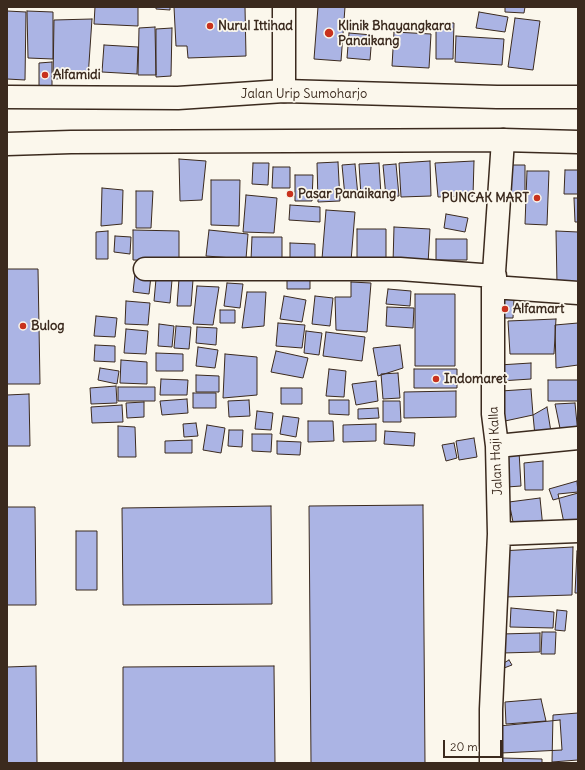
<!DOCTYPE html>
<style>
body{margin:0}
#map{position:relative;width:585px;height:770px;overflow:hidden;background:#fbf7ec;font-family:Delius,sans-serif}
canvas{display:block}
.frame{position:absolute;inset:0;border:8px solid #3b2a1e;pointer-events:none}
.scale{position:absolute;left:443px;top:740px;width:59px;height:18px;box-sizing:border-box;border:2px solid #3b2a1e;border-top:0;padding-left:5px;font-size:12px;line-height:14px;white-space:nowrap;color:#3b2a1e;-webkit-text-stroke:3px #fbf7ec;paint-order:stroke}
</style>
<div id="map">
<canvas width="585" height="770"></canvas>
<div class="frame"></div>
<div class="scale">20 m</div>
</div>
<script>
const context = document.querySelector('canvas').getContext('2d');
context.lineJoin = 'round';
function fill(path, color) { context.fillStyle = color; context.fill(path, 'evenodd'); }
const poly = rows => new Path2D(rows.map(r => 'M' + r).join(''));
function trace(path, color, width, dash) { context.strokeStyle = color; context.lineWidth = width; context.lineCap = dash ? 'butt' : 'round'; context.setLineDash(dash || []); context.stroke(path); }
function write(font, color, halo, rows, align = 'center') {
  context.font = font + ' Delius,sans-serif'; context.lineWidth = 3.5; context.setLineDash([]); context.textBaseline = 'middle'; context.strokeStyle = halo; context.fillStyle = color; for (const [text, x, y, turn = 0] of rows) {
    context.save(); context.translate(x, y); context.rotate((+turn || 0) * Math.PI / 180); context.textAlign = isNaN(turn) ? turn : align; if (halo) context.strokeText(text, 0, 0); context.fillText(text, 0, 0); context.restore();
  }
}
const building = poly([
 [95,7,138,7,138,26,94,24,95,7],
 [156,7,170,7,170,10,156,9,156,7],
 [174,7,245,7,246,56,188,58,187,46,176,46,174,7],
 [318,7,345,7,341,61,314,59,318,7],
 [505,7,525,7,524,13,505,12,505,7],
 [7,11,26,12,25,80,7,79,7,11],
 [27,11,53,12,53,59,28,58,27,11],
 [479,12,508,17,505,32,476,28,479,12],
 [515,18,540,21,533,70,508,67,515,18],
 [92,19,88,78,53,79,54,20,92,19],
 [436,23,454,23,453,59,436,59,436,23],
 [155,27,156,75,138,75,139,28,155,27],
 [172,28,171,76,156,77,156,29,172,28],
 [394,32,431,34,429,68,392,66,394,32],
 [349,33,372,35,370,60,347,58,349,33],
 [456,36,504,39,502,65,455,62,456,36],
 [104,45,138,47,137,74,102,72,104,45],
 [52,62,52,87,39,89,39,63,52,62],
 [179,159,206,161,202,200,180,201,179,159],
 [430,161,431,196,401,197,399,163,430,161],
 [474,161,473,196,438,197,435,163,474,161],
 [338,162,340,201,318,202,317,163,338,162],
 [253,163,269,163,268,185,252,184,253,163],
 [379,163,381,195,361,196,359,164,379,163],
 [355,164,358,196,345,197,342,165,355,164],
 [396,164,399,196,386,197,383,165,396,164],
 [505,165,525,165,525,194,505,194,505,165],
 [273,167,290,167,290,188,272,188,273,167],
 [565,170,578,170,578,194,564,194,565,170],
 [527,171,549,171,547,225,525,224,527,171],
 [295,175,313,175,312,201,295,201,295,175],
 [211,180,240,180,239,226,211,225,211,180],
 [102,188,123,190,122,224,101,226,102,188],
 [136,191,153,191,151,228,136,228,136,191],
 [246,195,277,198,274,233,243,232,246,195],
 [574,198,578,198,578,222,575,222,574,198],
 [290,205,320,207,320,222,289,220,290,205],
 [326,210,355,212,351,261,322,259,326,210],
 [446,214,468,218,465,232,444,228,446,214],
 [394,227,430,229,428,264,393,263,394,227],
 [357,229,386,229,386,265,357,266,357,229],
 [133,230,179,231,179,261,133,260,133,230],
 [209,230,248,234,246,259,206,256,209,230],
 [108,231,108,259,96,259,96,232,108,231],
 [556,231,578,232,578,285,557,284,556,231],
 [115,236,131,237,130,254,114,252,115,236],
 [252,237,282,237,282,260,251,260,252,237],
 [436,239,467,239,467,260,436,260,436,239],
 [290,243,315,244,315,262,290,261,290,243],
 [7,269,38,269,40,384,7,384,7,269],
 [135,274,151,276,149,294,133,292,135,274],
 [156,279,172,280,170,303,154,301,156,279],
 [179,279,193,280,191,306,177,306,179,279],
 [287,280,310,280,310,289,287,289,287,280],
 [351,282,371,283,367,332,336,330,335,297,351,297,351,282],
 [227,283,243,284,240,308,224,306,227,283],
 [197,286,219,287,213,325,193,324,197,286],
 [388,289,411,291,410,306,386,304,388,289],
 [247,292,266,292,264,326,242,328,247,292],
 [415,294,455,294,455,366,415,366,415,294],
 [284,296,306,300,302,322,280,319,284,296],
 [315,296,333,298,330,326,312,324,315,296],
 [496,299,514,299,513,318,496,318,496,299],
 [126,301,150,303,148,325,125,324,126,301],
 [387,307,414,308,413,328,386,326,387,307],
 [220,310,235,310,235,323,220,323,220,310],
 [96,316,117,318,115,337,94,336,96,316],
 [556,319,554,354,510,354,508,321,556,319],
 [278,323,305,325,302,348,276,346,278,323],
 [578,323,578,365,556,368,555,325,578,323],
 [159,324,174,326,172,347,158,346,159,324],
 [176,326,191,327,189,349,174,348,176,326],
 [197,327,217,328,216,345,196,343,197,327],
 [126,329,148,331,146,354,124,353,126,329],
 [306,331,322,333,319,355,304,353,306,331],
 [326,332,365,337,362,361,323,356,326,332],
 [95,345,115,346,115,362,94,361,95,345],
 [400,345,403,368,378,376,373,348,400,345],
 [198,347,218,350,215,368,196,366,198,347],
 [276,351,308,358,303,378,271,372,276,351],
 [156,353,183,354,183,371,156,371,156,353],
 [225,354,257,357,257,395,223,398,225,354],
 [121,360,147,362,147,384,120,383,121,360],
 [531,363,531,379,500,381,499,365,531,363],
 [100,368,119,371,117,384,98,380,100,368],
 [329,369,346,371,344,397,326,396,329,369],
 [414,369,457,369,457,388,414,388,414,369],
 [398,373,400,398,383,399,381,374,398,373],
 [196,375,219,376,219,392,196,392,196,375],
 [161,379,188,380,187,395,160,395,161,379],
 [548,380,578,380,578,401,548,401,548,380],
 [376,381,378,401,356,405,352,384,376,381],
 [116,386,117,403,91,404,90,388,116,386],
 [118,387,155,387,155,401,118,401,118,387],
 [281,388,302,388,302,404,281,404,281,388],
 [531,389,533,415,505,421,501,391,531,389],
 [456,391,456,417,404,418,404,392,456,391],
 [193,393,216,393,216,408,193,408,193,393],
 [29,394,30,446,7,446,7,395,29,394],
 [187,399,188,413,162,415,160,401,187,399],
 [249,400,250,416,229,417,228,401,249,400],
 [329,400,349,400,349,415,329,414,329,400],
 [383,401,400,401,401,422,383,422,383,401],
 [144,402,144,417,127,418,126,403,144,402],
 [575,403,578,434,562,438,555,404,575,403],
 [122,405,123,422,92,423,91,407,122,405],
 [547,407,551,432,535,436,533,415,547,407],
 [378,408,379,418,358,419,358,409,378,408],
 [257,411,273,413,271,430,255,429,257,411],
 [283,416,299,418,296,437,280,434,283,416],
 [308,421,333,421,334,441,308,442,308,421],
 [196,423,198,436,184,437,183,424,196,423],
 [376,424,376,441,343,442,343,425,376,424],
 [207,425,225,428,221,453,203,450,207,425],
 [118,426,135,427,136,457,118,457,118,426],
 [229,430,243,430,242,447,228,446,229,430],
 [385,431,415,433,414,446,384,444,385,431],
 [252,434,272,434,271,452,252,451,252,434],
 [474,438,477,457,459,460,456,441,474,438],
 [192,440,192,453,165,453,165,441,192,440],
 [277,441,301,442,300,455,277,454,277,441],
 [454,443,457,458,446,461,442,445,454,443],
 [519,451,521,486,507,487,502,452,519,451],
 [543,461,543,490,525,490,524,463,543,461],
 [577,481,578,493,553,500,549,489,577,481],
 [578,492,578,527,565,528,558,494,578,492],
 [540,498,543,528,514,527,509,502,540,498],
 [423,505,425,763,311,763,309,506,423,505],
 [271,506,272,604,123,605,122,508,271,506],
 [7,507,35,507,36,605,7,605,7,507],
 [76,531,97,531,97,590,76,590,76,531],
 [573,547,572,595,504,597,500,551,573,547],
 [577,551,578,551,578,593,575,593,577,551],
 [511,608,554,612,553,628,510,627,511,608],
 [557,610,567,611,565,631,555,630,557,610],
 [542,632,556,632,555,654,541,654,542,632],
 [540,633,540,652,502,653,501,634,540,633],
 [509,660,512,665,504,668,502,664,509,660],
 [36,666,37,763,7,763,7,667,36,666],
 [274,666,275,763,123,763,123,667,274,666],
 [541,699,546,721,506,724,505,702,541,699],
 [578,713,578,760,552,762,553,715,578,713],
 [560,720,562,750,501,753,499,726,560,720],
 [502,758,542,759,542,763,503,763,502,758]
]);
fill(building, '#abb4e4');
trace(building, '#3b2a1e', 1);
const minor = poly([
 [284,91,284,7],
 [145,269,400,269,495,276],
 [493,287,578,293],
 [497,446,578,438],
 [499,534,578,531],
 [491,763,491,709,499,534,497,446,493,414,493,287,503,140]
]);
const trunk = poly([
 [7,97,178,98,284,91,497,97,578,97],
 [7,144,71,142,503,140,578,142]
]);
trace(minor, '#3b2a1e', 25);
trace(trunk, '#3b2a1e', 25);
trace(minor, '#fbf7ec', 22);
trace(trunk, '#fbf7ec', 22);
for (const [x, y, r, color] of [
 [210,26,4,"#c8321e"],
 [329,33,5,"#c8321e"],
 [45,75,4,"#c8321e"],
 [290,194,4,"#c8321e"],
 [537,198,4,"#c8321e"],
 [505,309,4,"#c8321e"],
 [23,326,4,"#c8321e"],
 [436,379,4,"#c8321e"]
]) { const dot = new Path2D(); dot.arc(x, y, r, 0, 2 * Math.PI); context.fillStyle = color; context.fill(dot); trace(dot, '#fbf7ec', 1.5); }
write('bold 13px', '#3b2a1e', '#fbf7ec', [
 ["Nurul Ittihad",218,26],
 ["Klinik Bhayangkara",338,26],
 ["Panaikang",338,41],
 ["Alfamidi",53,75],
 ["Pasar Panaikang",298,194],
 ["PUNCAK MART",529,198,"right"],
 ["Alfamart",513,309],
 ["Bulog",31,326],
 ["Indomaret",444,379]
], 'left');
write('13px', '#3b2a1e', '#fbf7ec', [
 ["Jalan Urip Sumoharjo",304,94],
 ["Jalan Haji Kalla",496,451,-93]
]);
</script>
